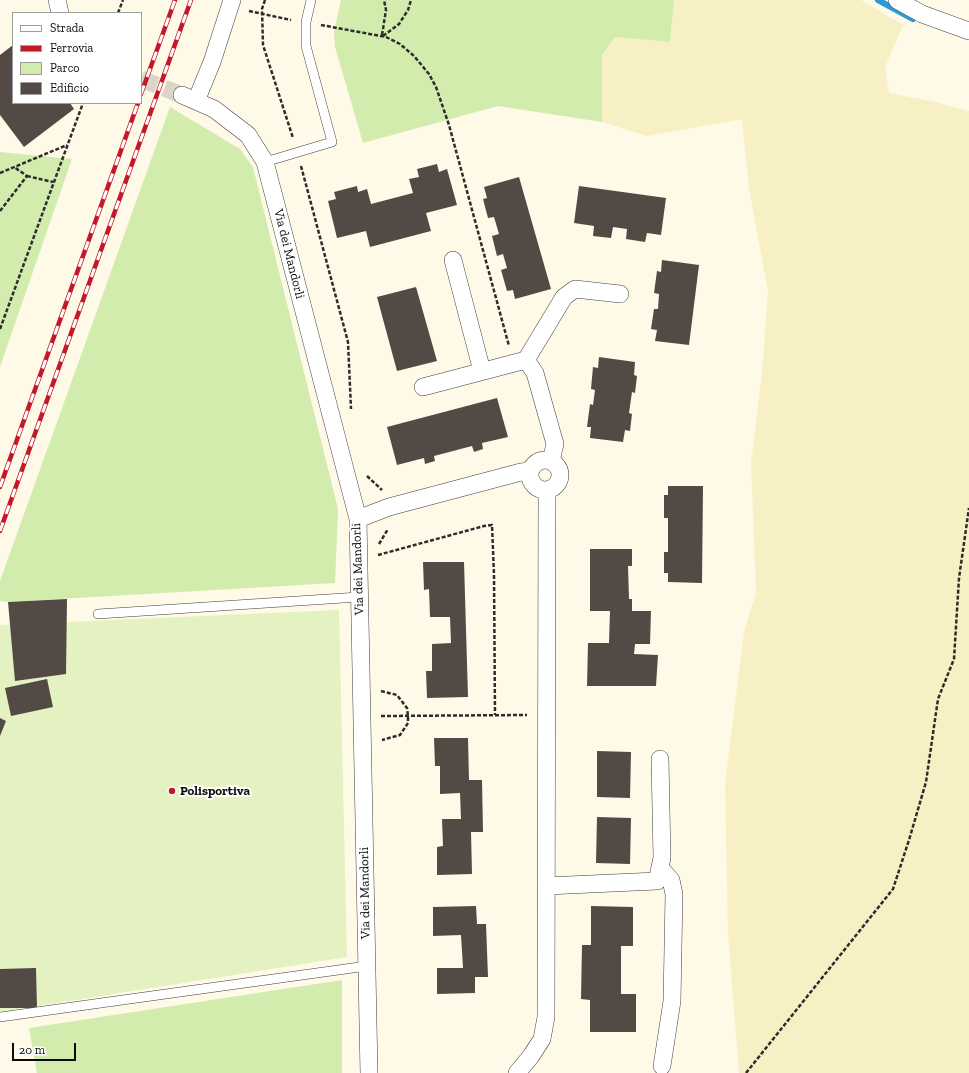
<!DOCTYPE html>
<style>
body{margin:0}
#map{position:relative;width:969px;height:1073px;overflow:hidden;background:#fff9e7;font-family:"Zilla Slab",serif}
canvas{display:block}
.legend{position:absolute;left:12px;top:12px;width:130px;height:92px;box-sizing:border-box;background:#fff;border:1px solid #9d9d9d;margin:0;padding:5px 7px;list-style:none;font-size:12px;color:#0a0a0a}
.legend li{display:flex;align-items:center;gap:8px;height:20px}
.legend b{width:20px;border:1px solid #9d9d9d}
.scale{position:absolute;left:12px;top:1043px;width:64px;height:18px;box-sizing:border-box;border:2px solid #0a0a0a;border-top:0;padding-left:5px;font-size:12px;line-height:14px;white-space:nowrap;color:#0a0a0a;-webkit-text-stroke:3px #fff;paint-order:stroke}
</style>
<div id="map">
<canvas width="969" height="1073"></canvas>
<ul class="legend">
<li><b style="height:5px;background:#fff"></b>Strada</li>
<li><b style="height:5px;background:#c41829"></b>Ferrovia</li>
<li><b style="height:11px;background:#d2ecae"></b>Parco</li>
<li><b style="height:11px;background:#534a46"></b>Edificio</li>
</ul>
<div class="scale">20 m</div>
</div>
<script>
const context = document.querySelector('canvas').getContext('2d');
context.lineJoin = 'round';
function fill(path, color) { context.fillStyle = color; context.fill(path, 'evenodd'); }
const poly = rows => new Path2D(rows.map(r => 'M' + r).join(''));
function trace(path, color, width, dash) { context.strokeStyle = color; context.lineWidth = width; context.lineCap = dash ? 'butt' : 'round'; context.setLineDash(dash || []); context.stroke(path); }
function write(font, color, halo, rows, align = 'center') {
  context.font = font + ' "Zilla Slab",serif'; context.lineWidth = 4; context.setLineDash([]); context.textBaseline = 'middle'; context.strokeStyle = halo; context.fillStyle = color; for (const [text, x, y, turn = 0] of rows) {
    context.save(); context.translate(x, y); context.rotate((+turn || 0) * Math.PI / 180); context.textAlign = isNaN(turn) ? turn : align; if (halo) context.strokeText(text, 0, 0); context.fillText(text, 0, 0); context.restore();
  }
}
fill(poly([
 [674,0,861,0,903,25,885,67,889,93,931,101,969,111,969,1073,739,1073,728,933,725,784,744,632,756,592,751,463,762,373,768,291,749,189,742,119,647,136,602,122,602,55,615,37,670,42]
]), '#f7f0c5');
fill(poly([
 [341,0,674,0,670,42,615,37,602,55,602,122,498,106,363,143,335,47,334,32],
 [170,107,240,149,253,167,338,509,335,583,8,602,0,601,0,581],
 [0,152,72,159,0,367],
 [342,980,342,1073,37,1073,29,1028]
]), '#d2ecae');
fill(poly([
 [339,610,347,957,0,1012,0,625]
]), '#e4f2c1');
trace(poly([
 [878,0,913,19]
]), '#289bd8', 6);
fill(poly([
 [13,45,13,103,70,103,74,109,24,147,0,115,0,55],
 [437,164,439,172,447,169,457,205,426,213,431,231,370,247,366,231,337,238,328,201,336,199,334,192,357,186,358,192,367,189,371,204,413,193,409,179,419,177,417,169],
 [519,177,551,289,515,299,513,290,507,291,501,270,507,268,503,254,497,256,492,236,499,234,494,217,488,218,483,199,487,198,484,187],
 [579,186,666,198,661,235,647,233,645,242,626,239,627,229,613,227,611,238,593,236,594,226,574,223],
 [662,260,699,265,689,345,655,341,657,330,651,329,654,309,658,309,659,294,654,293,657,271,661,272],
 [416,287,437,361,397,371,377,297],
 [599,357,635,362,634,375,637,376,635,393,632,392,629,413,632,414,630,431,625,430,623,442,590,438,591,427,587,427,590,404,593,405,595,390,591,389,593,367,598,368],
 [497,398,508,437,482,443,483,449,474,452,472,446,434,456,435,461,425,464,424,458,397,465,387,427],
 [668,486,703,486,702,583,668,582,668,573,664,573,664,552,668,552,668,518,664,518,664,495,668,495],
 [590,549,632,549,632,566,628,566,629,599,632,599,632,611,651,611,650,644,635,644,634,654,658,655,656,686,587,686,588,643,609,643,610,611,590,611],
 [423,562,464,562,468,697,427,698,426,671,432,671,432,644,451,643,450,617,430,617,429,589,424,590],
 [67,599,66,674,15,681,8,602],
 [47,679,53,707,11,716,5,688],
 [0,718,6,721,0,736],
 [434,738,468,738,469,780,482,780,483,832,471,832,472,874,437,875,437,847,443,846,442,819,461,819,460,793,440,794,440,766,435,766],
 [597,751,631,752,630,798,597,797],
 [597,817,631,818,630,864,596,863],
 [476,906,477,924,486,924,488,977,475,977,475,993,437,994,437,968,463,968,461,935,433,936,433,907],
 [591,906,633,907,633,946,621,946,621,994,636,994,636,1032,590,1032,590,1000,581,999,582,945,591,945],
 [36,968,37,1008,0,1008,0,969]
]), '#534a46');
trace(poly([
 [141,79,182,95]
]), '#dad5c6', 17, [17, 8]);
const lane = poly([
 [265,162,332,142,306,46,306,22,311,0],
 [98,614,359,597],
 [0,1017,367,966]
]);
const street = poly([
 [57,0,60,13],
 [897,0,922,14,969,31],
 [182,95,214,109,248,135,265,162,358,519,369,1073],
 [196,101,212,62,232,0],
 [453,260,482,371],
 [423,387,526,360],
 '530 475a15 15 0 1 1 30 0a15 15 0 1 1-30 0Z',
 [551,461,555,444,535,373,526,360,564,297,575,289,620,294],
 [358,519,389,507,521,472,530,471],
 [661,869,671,880,674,894,672,1001,662,1066],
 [546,886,657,881,662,858,660,759],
 [517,1073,531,1056,542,1039,546,1017,547,490]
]);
trace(lane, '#3d3d3d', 10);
trace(street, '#3d3d3d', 18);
trace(poly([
 [265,0,262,9,263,45,293,138],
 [249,11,291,20],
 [118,13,123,0],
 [321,25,386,37,400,44,414,56,429,74,436,87,449,125,509,346],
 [382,35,386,10,384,0],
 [383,36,399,24,408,10,411,0],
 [301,166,348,342,351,409],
 [0,173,67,145],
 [27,176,53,182],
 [0,211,27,176,14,167],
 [0,329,83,103],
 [367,476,382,490],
 [379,544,388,529],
 [378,555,484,526,492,525,494,575,495,715],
 [381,691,397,695,407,708,408,716,408,723,400,735,382,740],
 [381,716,527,715],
 [746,1073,893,889,909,840,926,782,938,699,954,659,959,578,969,508]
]), '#2c2c2c', 2.5, [4, 2]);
trace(lane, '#fff', 9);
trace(street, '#fff', 17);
const rail = poly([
 [141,94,175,0],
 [0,487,138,103],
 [0,531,191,0]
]);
trace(rail, '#c41829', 4.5);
trace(rail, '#fff', 3, [9]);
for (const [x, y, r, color] of [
 [172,791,4,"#c41829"]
]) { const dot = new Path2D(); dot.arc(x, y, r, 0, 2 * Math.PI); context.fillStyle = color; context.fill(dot); trace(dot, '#fff', 1.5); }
write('13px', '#0a0a0a', '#fff', [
 ["Via dei Mandorli",289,254,76],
 ["Via dei Mandorli",358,569,-92],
 ["Via dei Mandorli",365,893,-91]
]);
write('bold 13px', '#0a0a0a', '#fff', [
 ["Polisportiva",180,791]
], 'left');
</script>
